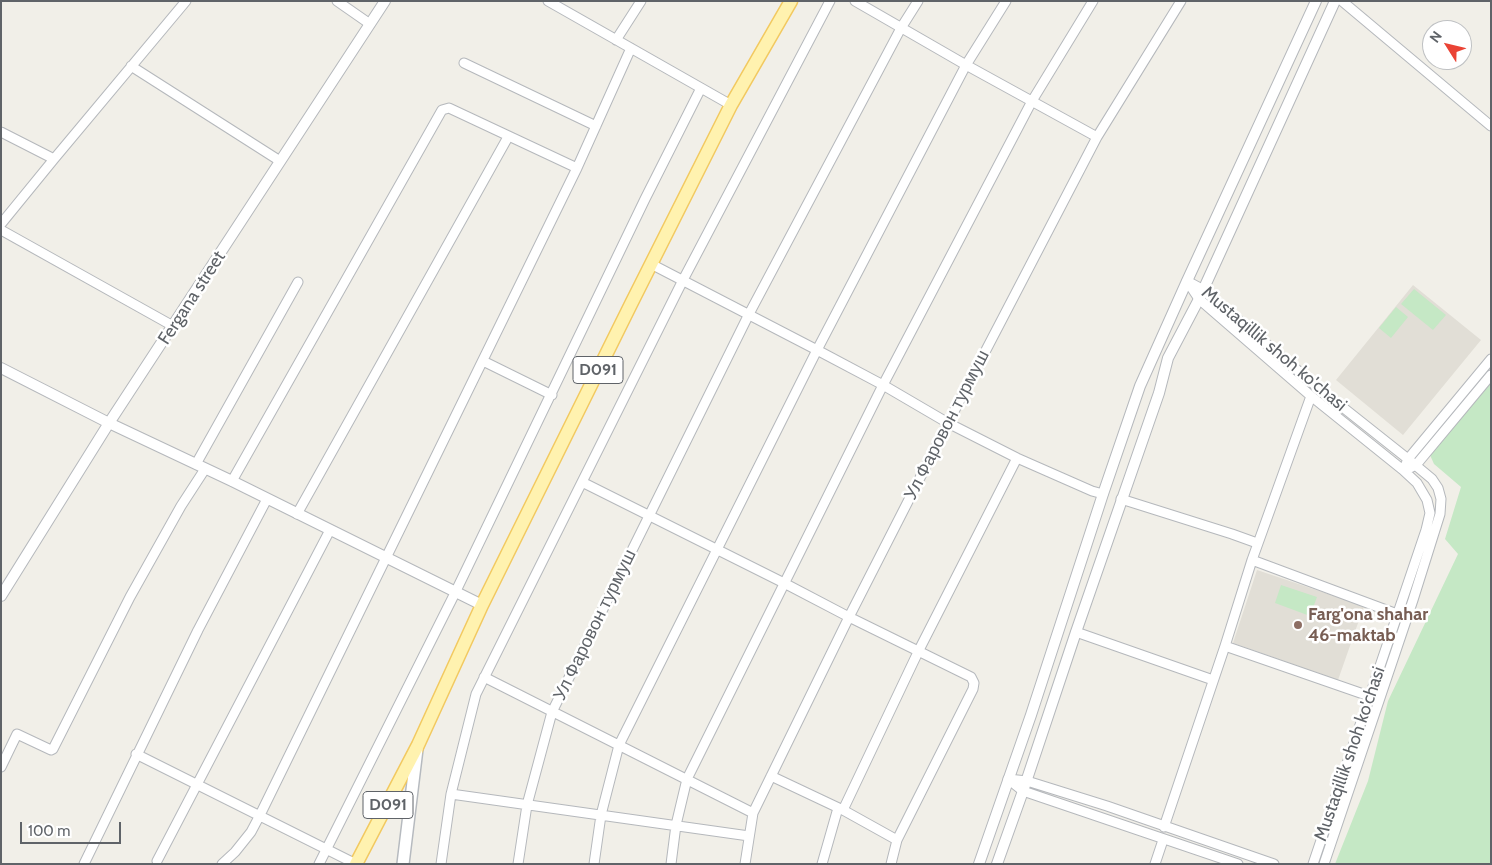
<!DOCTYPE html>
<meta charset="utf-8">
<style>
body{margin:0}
#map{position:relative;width:1492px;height:865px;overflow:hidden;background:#f1efe8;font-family:Cabin,sans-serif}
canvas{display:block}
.frame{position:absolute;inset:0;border:2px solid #5f6368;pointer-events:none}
.north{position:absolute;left:1422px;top:20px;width:50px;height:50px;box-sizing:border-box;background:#fff;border:1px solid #bfc1c3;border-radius:50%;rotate:306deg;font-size:14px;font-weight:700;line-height:20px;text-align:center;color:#5f6368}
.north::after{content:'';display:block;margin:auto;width:18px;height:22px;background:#ea4335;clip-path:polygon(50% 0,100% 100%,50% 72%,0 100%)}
.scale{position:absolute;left:20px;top:822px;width:101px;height:22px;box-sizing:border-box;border:2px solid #5f6368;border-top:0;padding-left:6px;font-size:15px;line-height:18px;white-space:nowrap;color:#5f6368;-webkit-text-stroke:4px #fff;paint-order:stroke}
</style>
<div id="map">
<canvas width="1492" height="865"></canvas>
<div class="frame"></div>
<div class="north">N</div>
<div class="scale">100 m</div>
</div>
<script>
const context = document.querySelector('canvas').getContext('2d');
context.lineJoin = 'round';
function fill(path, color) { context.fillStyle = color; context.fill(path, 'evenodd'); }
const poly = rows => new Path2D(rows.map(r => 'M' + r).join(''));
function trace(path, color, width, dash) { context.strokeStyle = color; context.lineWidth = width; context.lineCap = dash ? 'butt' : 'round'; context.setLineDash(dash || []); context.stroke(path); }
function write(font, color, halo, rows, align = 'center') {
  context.font = font + ' Cabin,sans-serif'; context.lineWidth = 5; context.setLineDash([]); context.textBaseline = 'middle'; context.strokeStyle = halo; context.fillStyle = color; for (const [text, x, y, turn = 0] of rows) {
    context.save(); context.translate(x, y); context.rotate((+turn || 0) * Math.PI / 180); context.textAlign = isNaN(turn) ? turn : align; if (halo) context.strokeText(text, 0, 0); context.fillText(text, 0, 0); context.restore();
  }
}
fill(poly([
 [1413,285,1481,340,1403,435,1336,380],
 [1257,570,1364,606,1338,680,1233,643]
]), '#e1ded6');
fill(poly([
 [1414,289,1446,315,1433,330,1401,304],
 [1396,307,1408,317,1391,338,1379,328],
 [1491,382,1491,864,1335,864,1368,781,1388,701,1458,554,1445,539,1461,487,1434,464,1430,455],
 [1281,585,1317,597,1310,616,1275,603]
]), '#c5e8c5');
const minor = poly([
 [337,1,370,24],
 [548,1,731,105],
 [855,1,966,65,1097,137],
 [1342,1,1491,126],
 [616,40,641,1],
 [464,63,596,126],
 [131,66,280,161],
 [1,132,54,159],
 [1,224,54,159,186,1],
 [1,230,173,326],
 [651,264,817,350,883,385,948,423,1017,458,1092,491,1103,494],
 [1187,281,1202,289,1316,386,1408,459,1432,479,1438,488,1441,499,1440,514,1413,600,1324,864],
 [1187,281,1199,299,1311,396,1403,470,1417,483,1427,500,1430,513,1426,530,1313,864],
 [483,361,552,395],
 [1311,396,1252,560,1397,614],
 [196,464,298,282],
 [1406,464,1408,459,1491,359],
 [1410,468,1416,465,1491,375],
 [232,481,442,110,449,108,577,168],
 [582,482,784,583,849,617,971,677,974,683,973,689,897,840,891,864],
 [1121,499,1232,534,1257,543],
 [297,514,508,137],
 [1076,632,1213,680],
 [1225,646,1369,696],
 [484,677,753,813],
 [136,754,356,864],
 [1,767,17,734,51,750,53,749,130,597,181,506,205,469],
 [771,776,843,810,897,840],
 [451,794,749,836],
 [843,810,919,650,1017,458],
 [1164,827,1225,646,1252,560],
 [157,861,330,530],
 [84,864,198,630,267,499],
 [222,864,235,852,251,832,260,815,577,168,631,48],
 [319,864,455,593,645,199,701,88],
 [441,864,451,794,476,694,683,280,830,1],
 [518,864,527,805,552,712,749,314,901,28,918,1],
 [594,864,601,815,619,745,817,350,966,65,1006,1],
 [671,864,676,825,687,779,883,385,1032,101,1093,1],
 [745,864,753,813,849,617,948,423,1097,137,1181,1],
 [822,864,838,808],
 [1155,864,1163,840],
 [1238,864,1023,791,1008,779,1027,781,1107,806,1274,864]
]);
const tertiary = poly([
 [1,368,109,423,232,481,482,605],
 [1,596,109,423,385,1],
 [979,864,1031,715,1103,494,1140,386,1187,281,1316,1],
 [997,864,1023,791,1076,632,1159,393,1168,358,1199,299,1335,1]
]);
const secondary = poly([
 [403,864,417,749]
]);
const primary = poly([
 [356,864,418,745,482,605,631,304,731,105,791,1]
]);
trace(minor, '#b5b8bc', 11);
trace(tertiary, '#b5b8bc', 12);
trace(secondary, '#b6babf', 14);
trace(primary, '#f2c960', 15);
trace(minor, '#fff', 9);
trace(tertiary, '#fff', 10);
trace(secondary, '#fff', 11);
trace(primary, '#fff2af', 12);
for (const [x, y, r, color] of [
 [1298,625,5,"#8d6e63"]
]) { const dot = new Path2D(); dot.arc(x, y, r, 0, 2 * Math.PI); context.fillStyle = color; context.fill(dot); trace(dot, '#fff', 2); }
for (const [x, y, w] of [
 [598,370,50],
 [388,805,50]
]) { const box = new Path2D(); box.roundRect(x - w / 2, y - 13.5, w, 27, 4); context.fillStyle = '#fff'; context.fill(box); trace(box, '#5f6368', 1); }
write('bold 16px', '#5f6368', null, [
 ["D091",598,370],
 ["D091",388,805]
]);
write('18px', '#5f6368', '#fff', [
 ["Fergana street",192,298,-57],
 ["Mustaqillik shoh ko'chasi",1274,349,40],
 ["Ул Фаровон турмуш",947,425,-63],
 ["Ул Фаровон турмуш",595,625,-64],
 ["Mustaqillik shoh ko'chasi",1350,754,-71]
]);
write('bold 18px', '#785e54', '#fff', [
 ["Farg'ona shahar",1308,615],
 ["46-maktab",1308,636]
], 'left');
</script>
